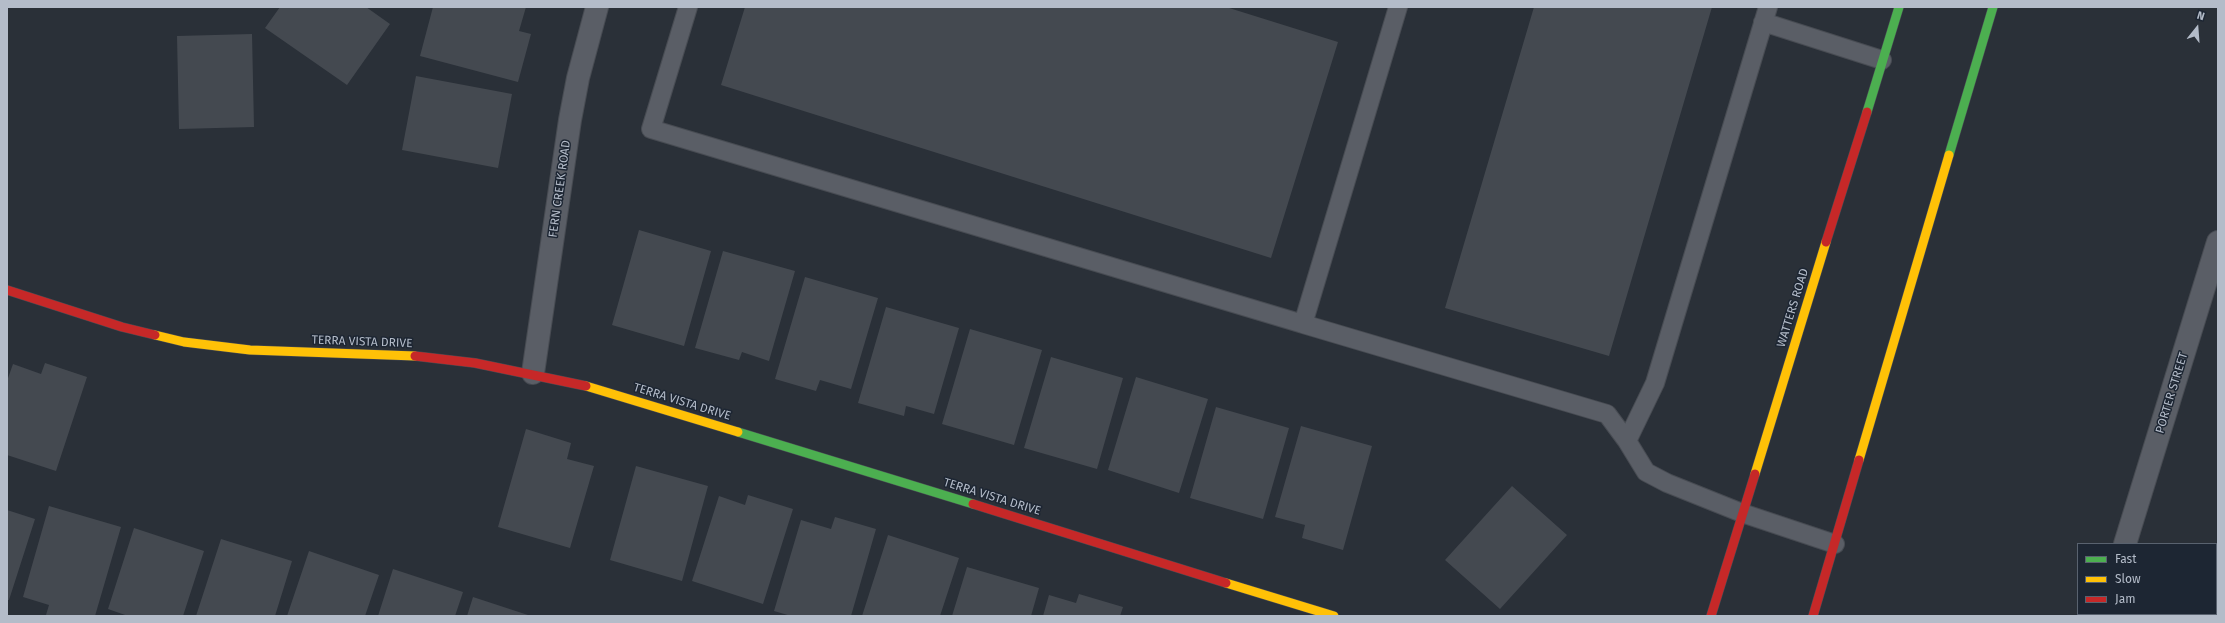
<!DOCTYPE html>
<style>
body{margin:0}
#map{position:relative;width:2225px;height:623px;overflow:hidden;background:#2a3038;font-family:"Fira Sans",sans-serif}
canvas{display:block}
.frame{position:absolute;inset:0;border:8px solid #b4bcc9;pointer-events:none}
.legend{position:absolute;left:2077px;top:543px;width:140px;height:72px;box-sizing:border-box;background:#1d2633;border:1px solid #59626f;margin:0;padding:5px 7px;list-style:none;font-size:12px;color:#b4bcc9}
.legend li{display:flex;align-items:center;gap:8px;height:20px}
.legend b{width:20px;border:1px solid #59626f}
.north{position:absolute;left:2177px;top:8px;width:40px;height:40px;-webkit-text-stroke:3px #1d2633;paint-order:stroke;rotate:17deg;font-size:11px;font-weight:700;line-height:16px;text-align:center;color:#b4bcc9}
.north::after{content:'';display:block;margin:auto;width:14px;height:18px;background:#b4bcc9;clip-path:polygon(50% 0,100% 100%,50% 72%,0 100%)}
</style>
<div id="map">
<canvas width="2225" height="623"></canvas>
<div class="frame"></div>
<ul class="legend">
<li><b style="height:5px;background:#4caf50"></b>Fast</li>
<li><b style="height:5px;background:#ffc107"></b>Slow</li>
<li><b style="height:5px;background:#c62828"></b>Jam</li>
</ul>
<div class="north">N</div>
</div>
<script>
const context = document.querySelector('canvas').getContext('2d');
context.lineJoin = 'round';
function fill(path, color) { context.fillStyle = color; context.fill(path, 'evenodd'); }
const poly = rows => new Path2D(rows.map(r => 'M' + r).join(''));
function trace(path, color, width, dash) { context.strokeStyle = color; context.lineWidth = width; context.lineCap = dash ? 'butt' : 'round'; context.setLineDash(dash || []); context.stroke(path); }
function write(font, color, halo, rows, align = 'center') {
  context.font = font + ' "Fira Sans",sans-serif'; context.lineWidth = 3; context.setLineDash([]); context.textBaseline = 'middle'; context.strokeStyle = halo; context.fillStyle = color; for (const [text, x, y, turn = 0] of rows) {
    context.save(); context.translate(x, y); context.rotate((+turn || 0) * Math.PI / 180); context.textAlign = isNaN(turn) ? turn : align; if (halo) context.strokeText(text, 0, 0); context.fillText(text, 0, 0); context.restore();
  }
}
fill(poly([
 [280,7,366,7,390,24,347,85,265,28],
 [433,7,526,7,519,31,531,34,518,82,420,56],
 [745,7,1226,7,1338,42,1271,258,721,85],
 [1534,7,1712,7,1609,356,1445,308],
 [252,34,254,127,179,129,177,36],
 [416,76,512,94,498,168,402,150],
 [639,230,711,251,684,346,612,325],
 [723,251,795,271,769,361,742,352,739,360,695,348],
 [805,277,878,298,851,389,820,380,816,391,775,379],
 [886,307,959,328,934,414,906,406,904,416,858,403],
 [970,329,1042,350,1014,445,942,424],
 [1051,357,1123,378,1097,469,1024,448],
 [45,363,87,377,56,471,7,455,7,381,13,364,41,374],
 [1136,377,1208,399,1179,493,1108,470],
 [1216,407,1289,428,1263,519,1190,498],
 [1301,426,1372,446,1343,550,1302,538,1305,525,1275,517],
 [526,429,571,443,567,459,594,466,570,548,498,527],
 [636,466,708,486,682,581,610,560],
 [1512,486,1567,535,1500,609,1445,560],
 [748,495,793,509,763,604,692,581,719,496,745,505],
 [49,506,121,527,95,616,49,616,46,615,49,605,23,597],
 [7,510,35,519,9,600,7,600],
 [835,517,876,529,851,616,791,616,774,611,801,520,831,529],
 [134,528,204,551,183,616,128,616,108,609],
 [888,535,959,558,940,616,862,616],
 [221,539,292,561,275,616,196,616],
 [309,551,379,575,365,616,287,616],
 [967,567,1039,588,1031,616,952,616],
 [393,569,463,592,455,616,378,616],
 [1079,594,1123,607,1120,616,1043,616,1049,595,1076,603],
 [473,597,531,616,467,616]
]), '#444950');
const lane = poly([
 [688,7,651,129,1303,324,1398,7],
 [1763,22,1882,60],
 [1303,324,1607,414,1627,441,1646,472,1667,483,1742,513,1835,544],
 [1627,441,1655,383,1768,7]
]);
const street = poly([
 [533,373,570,120,578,78,597,7],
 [2125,544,2218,242],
 [2103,616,2104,614]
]);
const fast = poly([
 [1867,112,1899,7],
 [1949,155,1993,7],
 [738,432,973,504]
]);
const slow = poly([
 [155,335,184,342,250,350,415,356],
 [586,386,738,432],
 [1859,460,1949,155],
 [1755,474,1826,242],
 [1226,583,1334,616]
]);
const jam = poly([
 [1826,242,1867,112],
 [7,290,122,327,155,335],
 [415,356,475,363,586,386],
 [973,504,1226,583],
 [1711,616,1755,474],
 [1813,616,1859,460]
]);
trace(lane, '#484c53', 20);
trace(street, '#484c53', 24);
trace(fast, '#484c53', 10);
trace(slow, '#484c53', 10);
trace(jam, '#484c53', 10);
trace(lane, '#5a5e66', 18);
trace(street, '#5a5e66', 22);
trace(fast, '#4caf50', 9);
trace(slow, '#ffc107', 9);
trace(jam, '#c62828', 9);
write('12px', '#b4bcc9', '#1d2633', [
 ["FERN CREEK ROAD",560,189,-82],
 ["WATTERS ROAD",1793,308,-73],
 ["TERRA VISTA DRIVE",362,342,2],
 ["PORTER STREET",2172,393,-73],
 ["TERRA VISTA DRIVE",682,402,17],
 ["TERRA VISTA DRIVE",992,497,17]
]);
</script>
